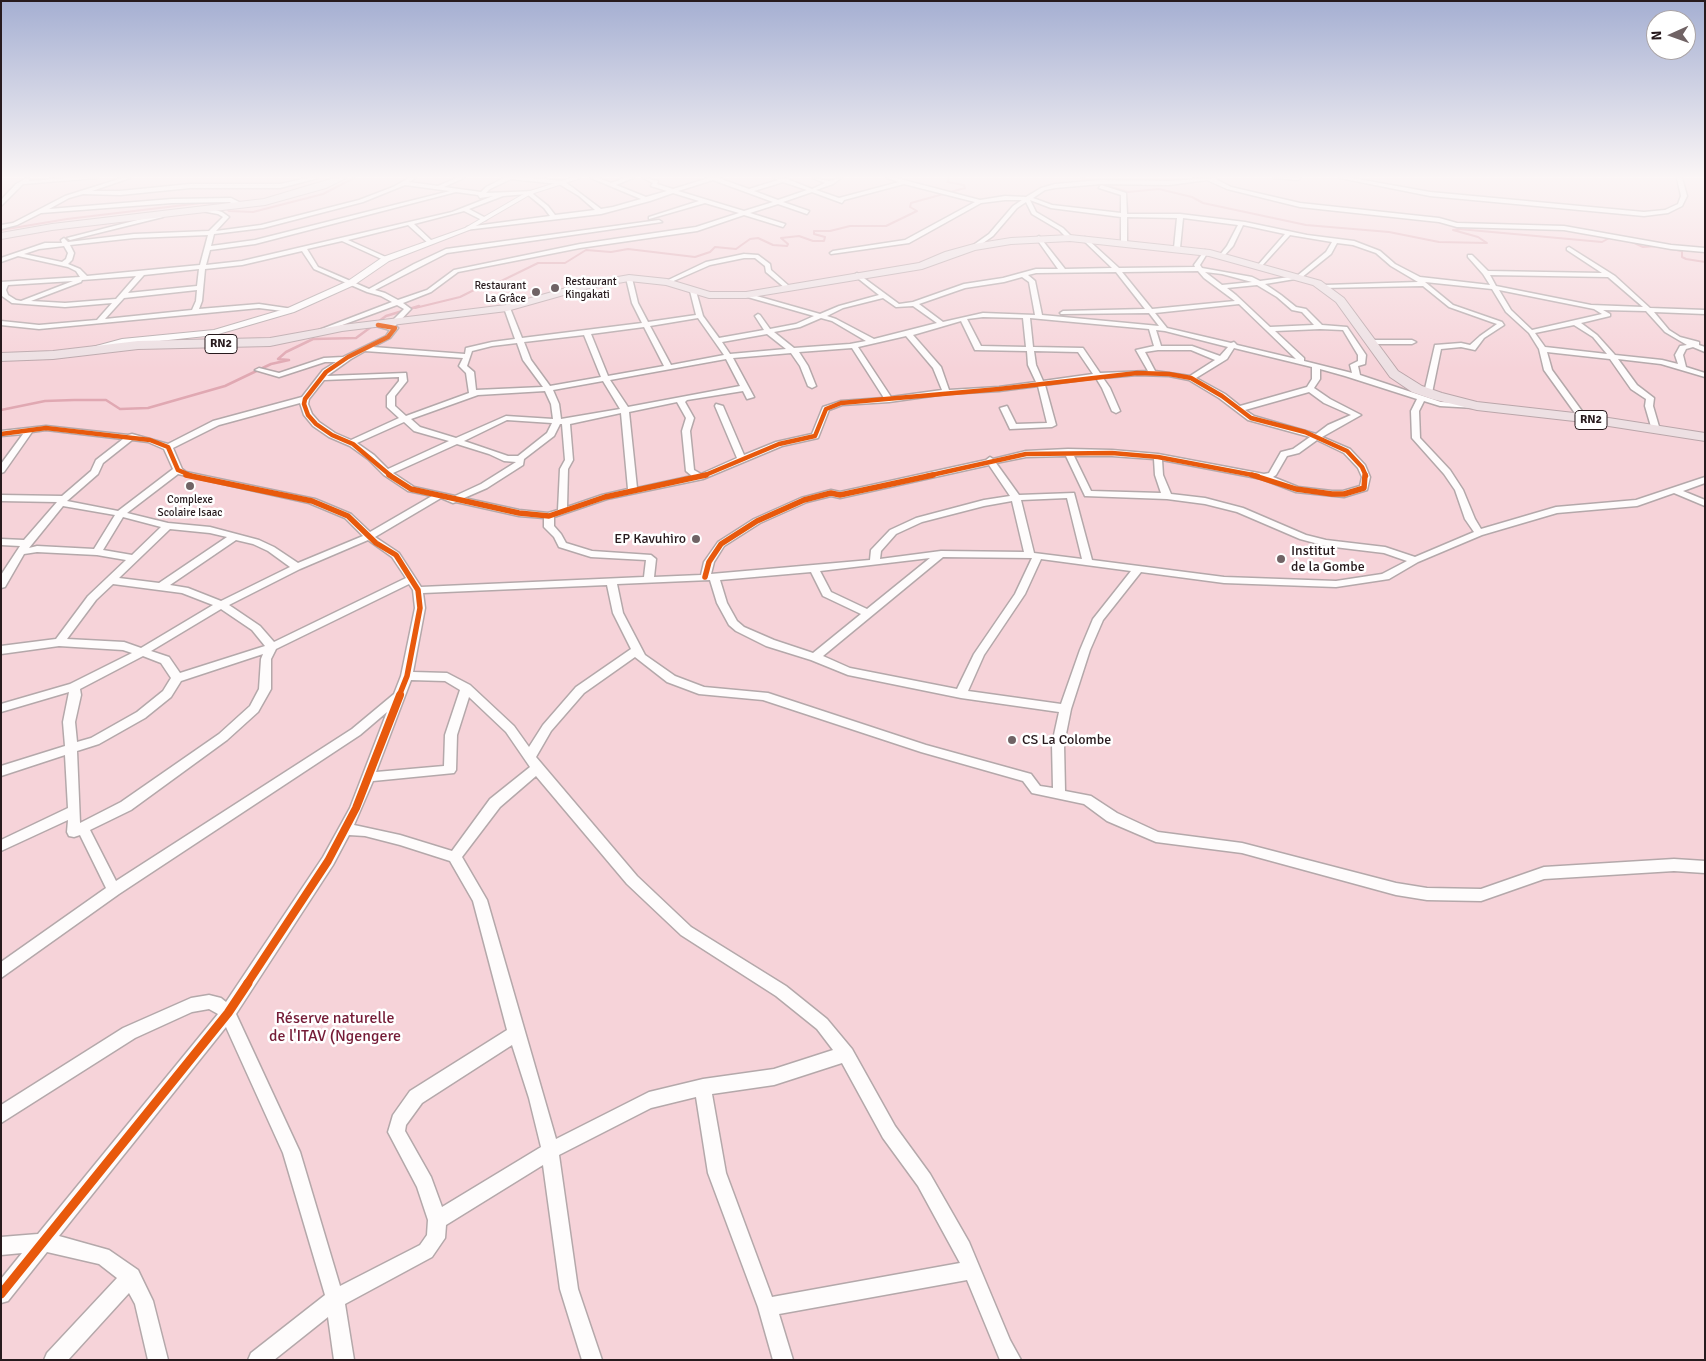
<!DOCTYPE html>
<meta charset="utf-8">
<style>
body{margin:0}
#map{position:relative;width:1706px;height:1361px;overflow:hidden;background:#f7eaec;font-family:Signika,sans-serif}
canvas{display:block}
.frame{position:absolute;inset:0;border:2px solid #271a1d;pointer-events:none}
.north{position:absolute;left:1646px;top:10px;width:50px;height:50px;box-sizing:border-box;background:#fff;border:1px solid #a9a3a5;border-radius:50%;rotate:268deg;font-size:14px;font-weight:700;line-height:20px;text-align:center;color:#271a1d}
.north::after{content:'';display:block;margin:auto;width:18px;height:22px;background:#706365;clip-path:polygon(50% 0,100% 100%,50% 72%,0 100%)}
</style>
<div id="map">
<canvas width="1706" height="1361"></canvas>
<div class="frame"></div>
<div class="north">N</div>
</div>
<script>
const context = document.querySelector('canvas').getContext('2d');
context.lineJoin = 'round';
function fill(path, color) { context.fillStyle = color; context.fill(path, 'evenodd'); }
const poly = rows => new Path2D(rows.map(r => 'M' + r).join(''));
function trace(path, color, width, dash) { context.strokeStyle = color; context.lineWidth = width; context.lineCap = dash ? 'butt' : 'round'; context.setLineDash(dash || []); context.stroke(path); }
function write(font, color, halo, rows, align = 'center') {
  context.font = font + ' Signika,sans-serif'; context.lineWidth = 5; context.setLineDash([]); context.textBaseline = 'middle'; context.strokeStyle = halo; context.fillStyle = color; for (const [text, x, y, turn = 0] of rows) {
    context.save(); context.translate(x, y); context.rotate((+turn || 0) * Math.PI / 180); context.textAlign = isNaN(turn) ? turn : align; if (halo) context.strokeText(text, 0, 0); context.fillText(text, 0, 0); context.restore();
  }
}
fill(poly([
 [1,178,1705,178,1705,1360,1,1360]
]), '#f6d3d9');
trace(poly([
 [1081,178,1128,192,1159,189,1192,197,1203,203,1306,225,1389,232,1439,242,1487,243,1478,237,1453,230,1459,229,1602,242,1611,237],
 [1,230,67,219,201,203,223,204,229,211,253,212,323,194,354,178],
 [1630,241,1643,247,1657,246],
 [1671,249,1682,251,1682,257,1686,259,1705,262],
 [415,308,460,297,478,288,493,285,538,263,565,263,586,250,611,252,628,249,695,257,710,252,715,247,736,249,750,239,758,238,773,245,787,246,788,244,781,238,799,236,813,241,824,241,825,237,814,234,814,231,830,231,850,226,886,226,917,211,910,207,911,203,965,188,964,185,947,182,949,178]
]), '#e0a8b2', 2);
trace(poly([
 [1,410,45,401,74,400,106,400,120,409,148,408,225,386,271,364,289,360,278,359,286,352,313,339,356,338,386,316,419,306]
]), '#e0a8b2', 2.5);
const minor = poly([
 [68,178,97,178,23,184,1,206,1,200,16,184,25,179,29,179,29,181,68,178],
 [122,178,130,178,92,191,120,191,190,184,280,184,308,178,318,178,280,188,190,188,120,195,83,194,69,198,49,209,172,199,231,198,239,202,235,207,230,202,172,203,41,213,17,225,1,229,1,225,13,223,65,196,122,178],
 [409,178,415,178,409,182,438,186,457,178,464,178,444,187,481,192,486,187,504,178,531,178,564,181,601,209,613,207,641,199,591,178,598,178,611,183,625,178,633,178,616,185,646,197,667,191,651,186,653,183,643,178,658,181,657,184,673,189,709,178,718,178,749,189,778,180,774,178,787,179,812,189,825,183,813,178,829,181,841,178,833,184,816,190,839,198,899,182,887,178,896,178,980,200,1005,196,1026,197,1041,188,1055,184,1101,180,1169,181,1214,178,1231,187,1300,203,1439,218,1457,223,1564,226,1671,245,1705,248,1705,252,1671,249,1564,230,1457,227,1439,222,1300,207,1227,189,1207,180,1169,185,1101,184,1055,188,1045,190,1033,198,1052,205,1121,213,1121,195,1099,188,1101,185,1126,193,1127,214,1180,214,1245,222,1307,235,1354,241,1380,251,1395,264,1420,277,1490,285,1483,274,1468,257,1468,255,1472,255,1488,271,1602,273,1567,250,1567,248,1569,247,1615,276,1650,308,1705,310,1705,314,1654,312,1669,330,1680,337,1699,342,1699,345,1705,347,1705,352,1693,347,1686,349,1683,355,1686,367,1705,373,1705,377,1661,364,1618,359,1637,385,1654,398,1653,406,1660,430,1656,432,1652,430,1645,406,1646,399,1631,389,1610,359,1547,352,1552,370,1587,418,1580,420,1544,370,1539,349,1529,333,1506,312,1492,289,1425,282,1453,305,1502,322,1504,325,1484,338,1475,350,1461,347,1441,349,1432,393,1428,395,1424,393,1435,345,1461,343,1470,345,1480,336,1497,324,1449,307,1423,286,1323,288,1323,286,1325,285,1418,282,1391,266,1376,253,1353,245,1337,243,1331,254,1301,278,1265,284,1281,295,1296,307,1306,309,1322,325,1347,327,1366,355,1365,364,1358,366,1360,375,1441,402,1478,404,1479,406,1475,408,1440,406,1424,401,1419,411,1420,438,1450,470,1463,490,1475,519,1481,529,1556,507,1636,500,1705,477,1705,483,1683,491,1705,500,1705,506,1674,493,1637,506,1557,513,1482,535,1418,562,1389,579,1336,587,1224,583,1141,572,1103,620,1090,650,1071,709,1064,744,1065,791,1091,796,1117,813,1158,832,1242,843,1396,883,1427,888,1481,889,1544,867,1674,859,1705,861,1705,873,1674,871,1544,879,1481,901,1427,900,1396,895,1242,853,1156,842,1107,821,1084,804,1032,793,1023,781,921,752,763,700,699,694,667,682,635,657,584,693,551,731,536,757,637,876,691,927,786,986,827,1019,852,1049,895,1126,930,1174,969,1242,1010,1340,1021,1360,1000,1360,967,1280,779,1314,793,1360,773,1360,758,1307,708,1173,696,1097,651,1108,559,1155,578,1289,602,1360,582,1360,560,1289,543,1165,446,1225,445,1238,432,1257,345,1304,354,1360,334,1360,328,1317,274,1360,248,1360,251,1353,325,1295,283,1153,226,1027,59,1236,109,1250,138,1270,153,1301,168,1360,148,1360,135,1304,129,1293,68,1360,44,1360,47,1353,117,1278,99,1264,47,1252,8,1301,1,1303,1,1279,22,1253,1,1255,1,1237,38,1234,218,1014,209,1009,192,1012,135,1038,1,1123,1,1105,123,1028,191,998,209,995,221,998,226,1002,323,857,350,808,387,712,360,735,119,894,1,978,1,962,106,888,80,835,74,837,69,836,67,832,68,820,1,851,1,840,68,808,65,755,1,776,1,766,65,746,63,722,69,692,1,712,1,704,70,684,132,653,123,650,59,646,1,654,1,646,56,639,88,596,126,560,97,555,37,552,24,554,5,587,1,588,1,575,20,546,1,545,1,539,24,540,57,502,1,501,1,495,62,496,91,471,96,460,123,439,46,430,32,432,4,472,1,473,1,464,23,434,1,436,1,431,46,426,128,435,132,434,168,444,213,421,302,397,323,370,336,362,325,362,279,377,255,370,259,368,279,373,324,358,343,357,386,336,390,330,376,326,376,324,388,325,404,309,397,305,323,332,319,332,319,330,392,302,381,296,367,292,314,269,302,251,242,265,205,269,202,301,199,309,259,304,293,309,293,311,291,312,259,308,39,329,1,325,1,321,39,325,97,320,112,303,65,307,12,303,2,296,1,282,80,277,76,271,68,267,18,256,1,262,1,258,45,243,62,243,61,240,64,238,68,242,134,234,209,231,223,217,218,214,196,210,205,207,222,212,229,217,216,231,261,225,359,200,393,187,409,178],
 [511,179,559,184,579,196,595,210,555,215,548,206,533,194,535,191,486,193,490,189,511,179],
 [713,180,773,202,744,211,678,191,713,180],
 [783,182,807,190,778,200,754,191,783,182],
 [904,184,975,202,905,240,833,251,830,253,831,254,909,243,981,203,1005,200,1022,200,1013,206,989,234,972,246,972,248,976,248,993,236,1017,208,1026,202,1032,214,1059,230,1068,239,1072,239,1072,237,1063,228,1036,212,1030,200,1051,208,1121,217,1121,242,1124,244,1127,242,1127,217,1177,218,1174,248,1177,250,1180,248,1183,218,1238,225,1227,246,1219,256,1222,258,1233,246,1243,225,1285,234,1258,265,1257,266,1260,268,1290,235,1332,242,1326,252,1297,276,1260,281,1252,277,1202,268,1200,265,1208,252,1205,250,1194,265,1195,267,1119,268,1085,237,1082,239,1083,240,1112,268,1065,269,1039,236,1036,238,1058,269,1036,269,1003,278,964,284,913,302,899,304,857,273,854,275,855,276,879,295,839,306,820,314,746,293,743,295,744,296,814,316,796,324,770,329,760,315,758,314,755,316,764,330,719,338,703,316,696,291,693,289,690,291,696,315,648,322,638,303,632,278,629,276,626,278,632,303,642,323,522,338,510,308,507,306,504,308,515,339,492,342,466,348,465,354,373,347,390,338,398,328,395,326,411,309,403,303,431,292,458,272,580,248,697,231,744,215,783,227,785,224,750,213,778,204,807,214,809,211,783,202,812,192,842,203,844,200,904,184],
 [405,185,450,191,255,240,211,246,214,234,263,228,363,202,405,185],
 [456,192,478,195,480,198,493,196,452,212,242,261,206,265,210,250,255,244,456,192],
 [673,193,699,201,649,217,649,219,705,203,739,213,696,227,580,244,454,270,427,290,398,300,385,293,375,290,447,253,662,222,659,220,446,249,414,264,369,289,318,267,307,249,342,241,386,261,388,260,388,258,348,240,408,225,428,243,432,243,432,241,414,224,464,211,482,220,486,220,486,218,469,209,503,196,527,194,544,208,550,216,467,227,465,230,601,214,650,201,673,193],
 [208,235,200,265,87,276,80,269,68,264,72,260,74,253,70,245,134,238,208,235],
 [64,246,68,253,66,259,62,262,24,254,39,249,64,246],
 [199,269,197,286,128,293,144,275,199,269],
 [1198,271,1204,278,1235,301,1152,309,1122,272,1198,271],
 [1116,272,1145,309,1063,311,1060,313,1061,314,1149,313,1159,326,1042,315,1035,281,1028,275,1036,273,1116,272],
 [1205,272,1222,274,1252,282,1222,285,1205,272],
 [1490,275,1608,277,1643,307,1591,305,1496,286,1490,275],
 [136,276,116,299,65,303,31,301,81,282,82,280,136,276],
 [1022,277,1029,282,1035,315,983,313,943,322,919,304,965,288,1004,282,1022,277],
 [73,281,21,301,16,300,8,295,6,290,8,285,73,281],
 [1257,285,1277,297,1292,310,1302,312,1314,325,1270,327,1236,295,1227,288,1257,285],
 [197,290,196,301,192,310,105,319,124,298,197,290],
 [1499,290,1594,309,1602,314,1532,330,1511,310,1499,290],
 [883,298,896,307,913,306,937,323,874,339,836,319,827,316,843,308,883,298],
 [1239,304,1296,359,1237,345,1234,342,1231,343,1167,328,1155,313,1239,304],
 [1603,310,1646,311,1665,332,1687,345,1680,346,1675,355,1678,364,1662,360,1615,355,1597,335,1581,323,1610,316,1610,314,1603,310],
 [983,317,1023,318,1026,347,981,346,967,319,983,317],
 [698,318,724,355,671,365,650,326,698,318],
 [821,318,832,321,866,341,850,344,794,348,774,332,800,327,821,318],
 [1030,318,1149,329,1154,346,1136,350,1148,371,1100,373,1083,348,1033,347,1030,318],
 [961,321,975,350,1027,351,1028,365,1036,382,999,387,949,390,941,367,913,335,961,321],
 [1574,325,1593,337,1607,354,1545,347,1535,333,1574,325],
 [644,327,664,366,608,376,591,334,644,327],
 [1320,329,1343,330,1358,355,1358,361,1350,365,1352,373,1304,361,1304,358,1275,331,1320,329],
 [1156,330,1165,331,1228,347,1220,356,1192,346,1161,346,1156,330],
 [767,334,786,349,730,354,722,342,767,334],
 [584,335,601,377,550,386,531,360,524,342,584,335],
 [906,336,933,368,942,390,891,397,858,347,906,336],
 [517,343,523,360,543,387,476,390,474,372,467,366,472,351,492,346,517,343],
 [852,348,884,398,841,401,823,407,812,434,776,442,744,455,723,406,716,404,715,406,737,458,701,474,694,470,690,431,694,418,685,402,687,400,743,391,747,399,754,397,733,358,791,353,800,366,808,386,812,388,816,386,808,366,799,352,852,348],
 [1234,348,1312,367,1312,379,1307,387,1240,406,1225,394,1196,378,1227,359,1234,348],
 [1158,350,1191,350,1215,360,1190,376,1155,371,1145,352,1158,350],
 [365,351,463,358,459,366,466,373,469,393,406,416,395,406,395,396,407,381,406,373,327,376,351,359,365,351],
 [1034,351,1078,352,1093,374,1043,381,1036,365,1034,351],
 [726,359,740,386,628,407,610,380,726,359],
 [1320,369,1345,376,1417,399,1411,411,1412,438,1444,474,1455,490,1465,519,1474,532,1415,557,1385,547,1326,540,1306,535,1243,508,1205,498,1171,494,1163,475,1162,460,1262,479,1296,492,1344,497,1367,490,1370,477,1365,465,1350,449,1322,437,1361,415,1330,399,1314,388,1320,379,1320,369],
 [1137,375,1169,376,1189,380,1219,398,1248,420,1310,437,1293,449,1281,452,1269,473,1264,474,1158,454,1112,450,1068,449,1026,451,993,459,990,457,986,460,840,492,831,490,801,498,754,519,718,542,704,562,701,575,654,577,656,559,651,555,592,551,566,543,561,534,554,526,554,517,607,499,703,479,782,446,818,438,829,410,842,405,889,402,946,394,999,391,1038,386,1047,423,1016,424,1007,406,1000,408,1010,429,1052,427,1056,425,1045,385,1096,378,1102,388,1112,411,1116,413,1120,411,1110,388,1103,378,1137,375],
 [399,377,399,381,387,396,387,407,399,418,351,440,335,433,319,422,312,414,308,404,309,399,324,380,399,377],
 [603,381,620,409,561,419,559,404,553,390,603,381],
 [545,391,551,404,553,419,506,416,456,438,420,427,411,419,478,395,545,391],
 [1309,392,1324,403,1351,415,1328,425,1316,434,1254,416,1245,410,1309,392],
 [677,402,686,418,682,431,686,471,692,476,637,488,629,412,677,402],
 [300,403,304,415,313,426,329,437,350,446,368,459,384,475,408,491,432,496,370,532,351,514,315,499,186,472,182,469,173,448,219,425,300,403],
 [621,413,628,489,602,495,567,507,568,469,573,460,570,424,621,413],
 [507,420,552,423,547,433,518,456,508,456,464,441,507,420],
 [404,422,414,431,449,441,388,469,374,455,357,443,404,422],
 [560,424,562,424,565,460,560,469,558,510,548,513,519,510,464,498,487,488,523,465,524,459,554,436,560,424],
 [132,440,148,442,164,449,173,469,118,511,67,501,98,474,103,463,132,440],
 [1317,440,1344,453,1358,468,1362,477,1360,486,1343,491,1332,491,1298,487,1273,477,1276,475,1287,456,1299,453,1317,440],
 [457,444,489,454,504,461,516,462,481,484,455,496,414,487,393,473,457,444],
 [1066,456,1085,496,1167,499,1205,504,1237,512,1300,539,1326,546,1384,553,1407,561,1382,574,1336,581,1224,577,1092,560,1074,493,1019,495,996,463,1026,457,1066,456],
 [1074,456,1112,456,1154,459,1155,475,1161,493,1091,491,1074,456],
 [989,465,1010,496,984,500,916,518,890,530,871,550,870,560,711,574,714,562,724,546,760,523,807,502,831,496,840,498,989,465],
 [178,474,309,503,345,518,363,536,298,563,274,547,259,540,210,527,168,523,127,513,178,474],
 [441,498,453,503,456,502,519,516,544,518,544,527,554,537,559,547,591,557,646,560,644,577,421,587,399,553,375,537,441,498],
 [1067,498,1082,559,1034,553,1021,500,1067,498],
 [1012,501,1024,552,941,551,880,559,881,551,896,534,922,522,984,506,1012,501],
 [63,506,115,515,94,549,37,546,29,548,63,506],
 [123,517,161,527,132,555,103,550,123,517],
 [170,529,210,533,227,537,159,583,119,578,170,529],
 [236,540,253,544,268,551,290,567,221,601,188,588,170,585,236,540],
 [368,540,392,557,406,578,274,642,260,626,229,605,300,569,368,540],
 [943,557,1032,558,1015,594,974,654,957,689,850,668,823,656,943,557],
 [930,558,867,609,831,592,820,571,930,558],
 [1041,559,1131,571,1093,619,1080,650,1061,704,968,691,984,655,1025,594,1041,559],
 [811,572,823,596,861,614,813,653,774,640,744,627,737,621,727,603,720,580,811,572],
 [710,580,717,603,729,625,736,631,766,646,811,660,848,675,961,698,1059,712,1052,744,1053,788,1040,786,1031,774,926,745,768,693,704,687,675,676,645,655,623,613,617,584,710,580],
 [113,584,182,593,213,605,141,648,124,642,67,639,96,600,113,584],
 [409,584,413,590,415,608,401,676,394,694,352,729,116,881,90,830,131,810,227,740,258,712,271,689,271,659,276,649,409,584],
 [607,585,613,613,631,649,576,687,543,725,529,747,514,726,470,685,447,673,413,672,425,608,423,593,607,585],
 [221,609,252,630,265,646,180,673,169,657,151,651,221,609],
 [263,654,261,659,259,689,250,706,219,734,121,802,80,823,77,751,99,744,145,718,171,697,181,681,263,654],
 [143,656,161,663,171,678,163,691,137,712,91,738,77,742,75,722,81,695,80,689,143,656],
 [411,680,445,681,460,690,445,735,444,766,376,772,411,680],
 [469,697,506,732,530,767,490,799,452,851,400,835,354,825,373,781,454,773,456,770,457,735,469,697],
 [536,776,627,884,681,935,776,996,817,1029,833,1050,774,1069,703,1079,649,1092,556,1139,487,900,462,857,500,807,536,776],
 [349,835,365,836,400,845,450,861,473,901,507,1030,410,1091,393,1115,388,1132,417,1187,428,1220,427,1235,420,1245,340,1286,300,1152,236,1014,333,865,349,835],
 [512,1045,529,1098,541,1147,442,1207,431,1177,405,1131,406,1125,422,1103,512,1045],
 [842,1063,883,1138,918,1186,960,1263,772,1297,726,1173,712,1094,774,1085,842,1063],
 [1274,178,1300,178,1298,180,1274,178],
 [1340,178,1352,178,1430,192,1644,212,1665,210,1678,204,1681,196,1677,178,1682,178,1687,196,1682,206,1668,213,1644,216,1430,196,1340,178],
 [161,214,163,217,70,240,67,238,161,214],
 [744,254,758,255,770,264,771,270,789,286,789,288,785,288,766,272,765,266,755,258,744,258,710,265,669,283,664,282,706,262,744,254],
 [1367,340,1412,340,1416,342,1412,344,1370,344,1366,342,1367,340]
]);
const tertiary = poly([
 [571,178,581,178,531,194,469,230,389,261,354,285,294,312,215,335,122,345,89,352,85,349,122,339,214,330,288,308,348,281,383,257,465,228,527,192,571,178]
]);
const trunk = poly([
 [334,178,346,178,326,188,265,205,52,230,1,239,1,233,52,224,264,199,334,178],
 [1070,235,1210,250,1321,281,1344,298,1398,371,1422,386,1442,393,1477,402,1583,414,1705,433,1705,441,1583,422,1477,410,1432,399,1412,392,1390,377,1336,302,1313,285,1209,256,1070,241,1011,244,975,250,922,269,746,298,709,298,666,285,629,281,585,289,507,311,342,331,270,346,138,349,53,359,1,361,1,353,53,351,138,341,270,338,342,325,506,305,584,283,629,275,667,279,710,292,746,292,919,263,945,252,974,244,1011,238,1070,235]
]);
trace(minor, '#b4a8aa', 3);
trace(tertiary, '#b4a8aa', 2);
trace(trunk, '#baa6aa', 2);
fill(minor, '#fefcfc');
fill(tertiary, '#fefcfc');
fill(trunk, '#ede0e3');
trace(poly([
 [378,325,395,328,388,337,348,357,326,372,305,399,304,404,308,415,316,424,332,435,353,444,391,476],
 [1,434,46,428,150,440,168,447,178,470,192,476],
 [703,476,779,444,815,436,826,409,841,403,999,389,1137,373,1169,374,1191,378,1222,396,1251,418,1305,432,1347,451,1362,467,1366,476],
 [927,476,1026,454,1112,453,1158,457,1258,476]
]), '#e8590c', 4.5);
trace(poly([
 [186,475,312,501,348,516,376,543,396,555,418,590,420,608,407,676,399,696],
 [389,475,411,489,519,513,549,516,605,497,706,475],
 [1252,475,1296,489,1332,494,1344,494,1364,488,1365,475],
 [705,577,709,562,721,544,757,521,804,500,831,493,840,495,933,475]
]), '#e8590c', 5.5);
trace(poly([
 [247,984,328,861,356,808,400,695]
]), '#e8590c', 8);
trace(poly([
 [1,1294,228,1013,248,983]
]), '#e8590c', 9);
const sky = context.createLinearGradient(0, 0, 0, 369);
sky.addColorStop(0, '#a5afd2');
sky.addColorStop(0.48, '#fbf6f6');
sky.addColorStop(1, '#fbf6f600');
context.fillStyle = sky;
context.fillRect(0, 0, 1706, 369);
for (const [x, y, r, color] of [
 [555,288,5,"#706365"],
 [536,292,5,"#706365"],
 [190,486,5,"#706365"],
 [696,539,5,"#706365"],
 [1281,559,5,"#706365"],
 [1012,740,5,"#706365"]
]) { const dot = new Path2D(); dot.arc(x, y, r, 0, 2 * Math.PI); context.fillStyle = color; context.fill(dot); trace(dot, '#fff', 2); }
write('11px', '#271a1d', '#fff', [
 ["Restaurant",565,282],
 ["Kingakati",565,295],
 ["Restaurant",526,286,"right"],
 ["La Grâce",526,299,"right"],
 ["Complexe",190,500,"center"],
 ["Scolaire Isaac",190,513,"center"]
], 'left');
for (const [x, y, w] of [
 [221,344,32],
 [1591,420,32]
]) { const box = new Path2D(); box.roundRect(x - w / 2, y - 9.5, w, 19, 4); context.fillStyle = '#fff'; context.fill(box); trace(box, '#271a1d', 1); }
write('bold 12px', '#271a1d', null, [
 ["RN2",221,344],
 ["RN2",1591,420]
]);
write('14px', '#271a1d', '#fff', [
 ["EP Kavuhiro",686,539,"right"],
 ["Institut",1291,551],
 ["de la Gombe",1291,567],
 ["CS La Colombe",1022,740]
], 'left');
write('16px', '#751c37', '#fff', [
 ["Réserve naturelle",335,1019],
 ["de l'ITAV (Ngengere",335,1037]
]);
</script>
